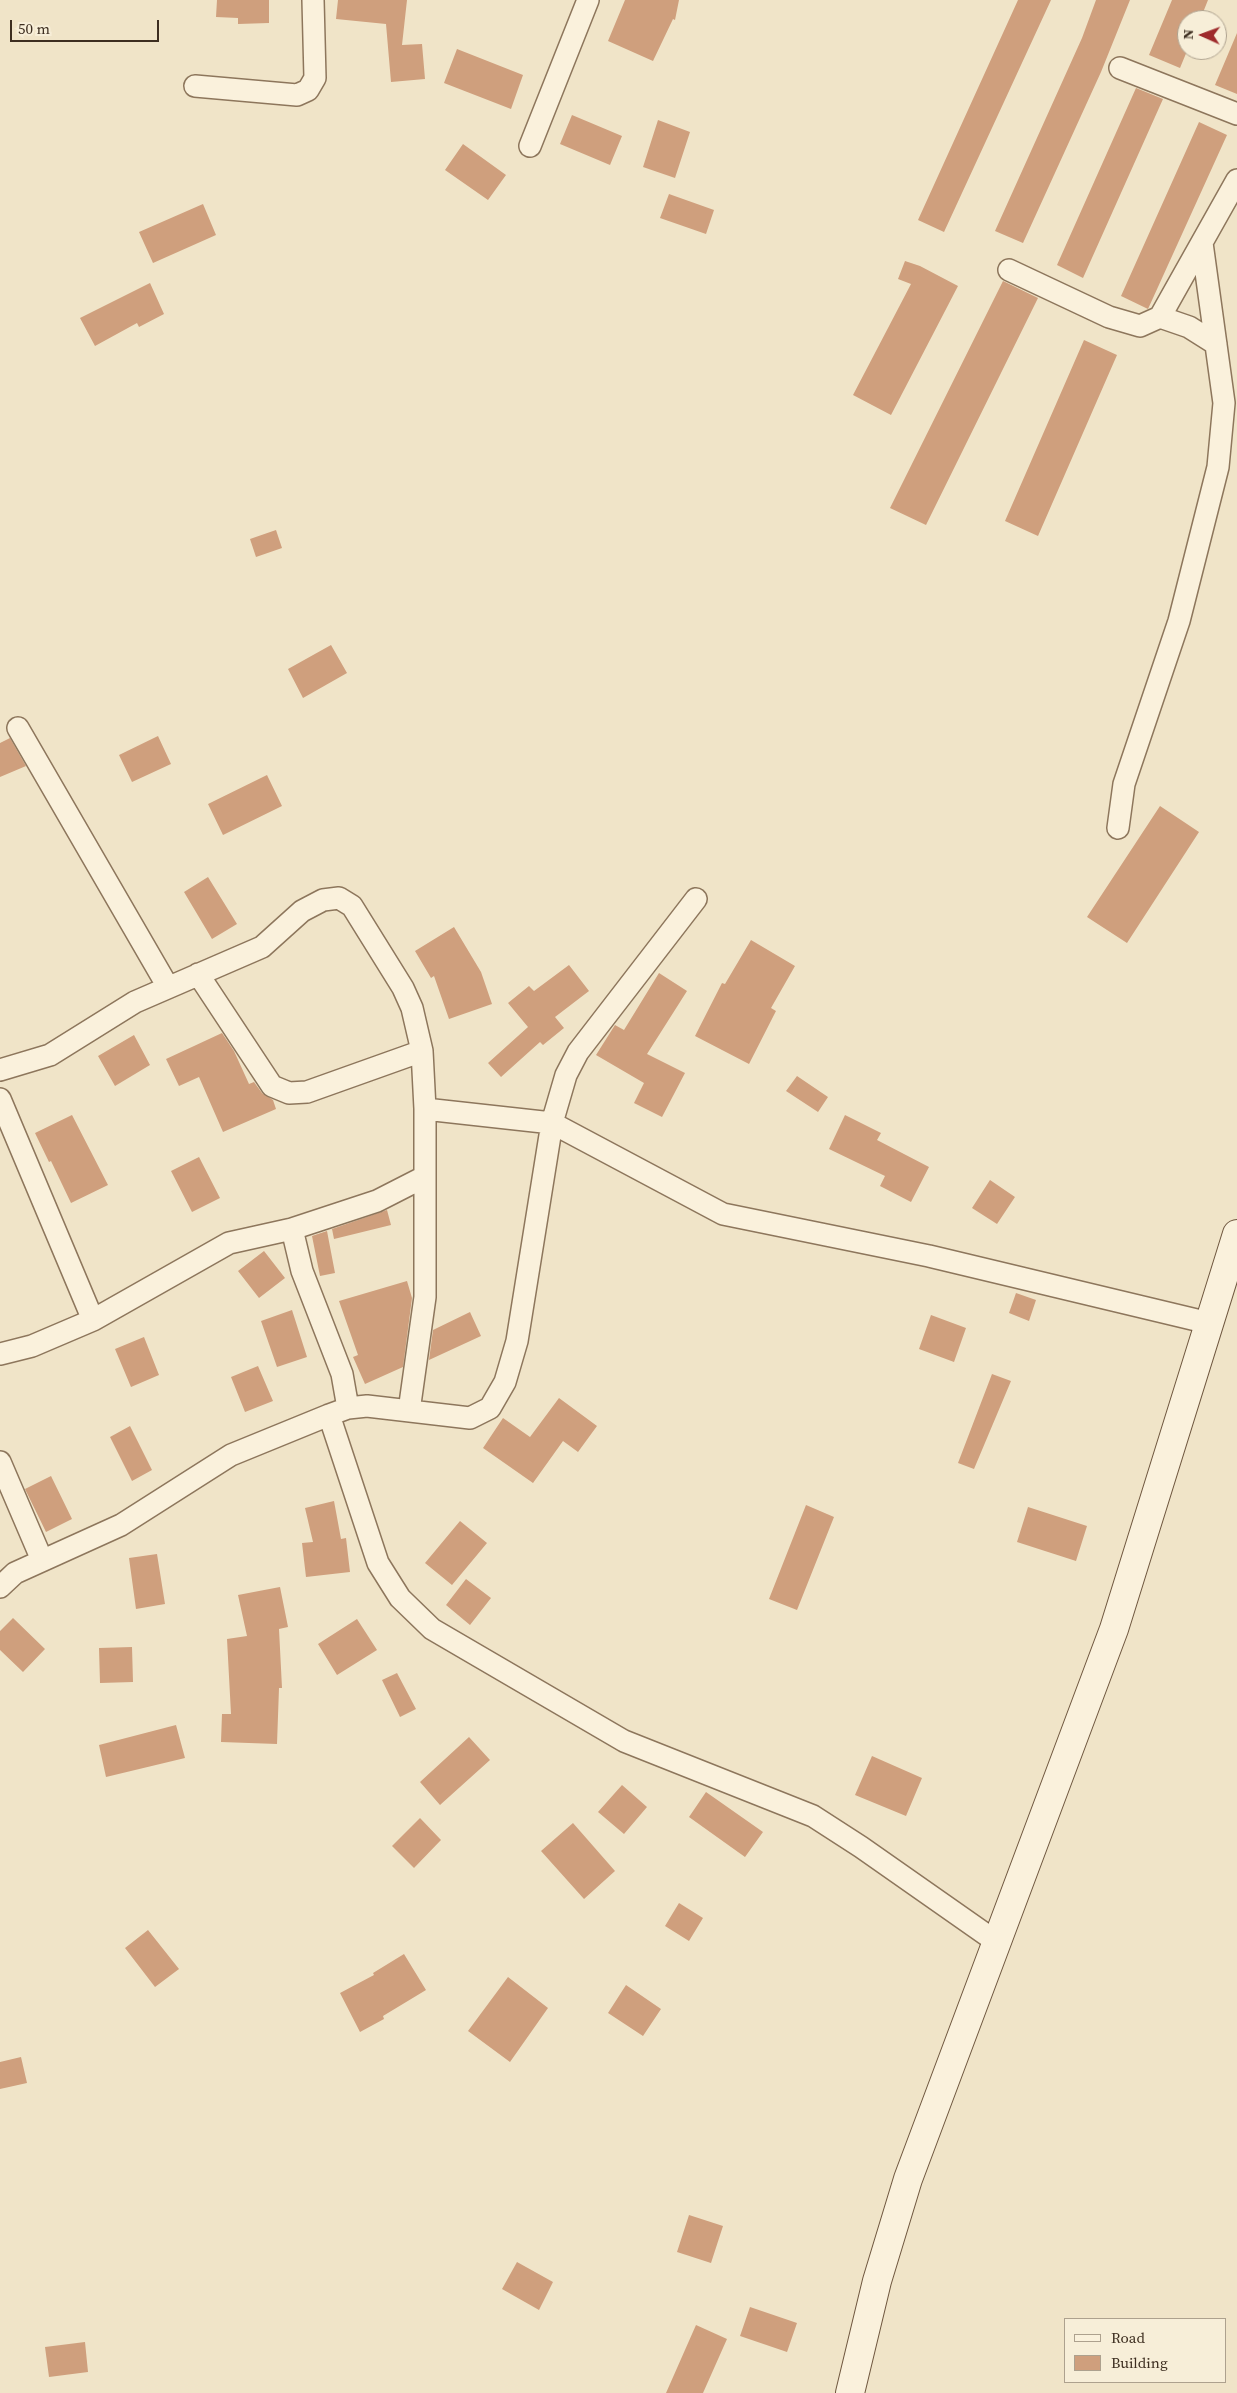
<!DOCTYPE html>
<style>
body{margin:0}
#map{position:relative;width:1237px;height:2393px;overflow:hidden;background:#f0e4c8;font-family:"Source Serif 4",serif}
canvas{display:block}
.legend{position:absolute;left:1064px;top:2318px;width:162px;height:65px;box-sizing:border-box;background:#f7eed8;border:1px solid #ada18e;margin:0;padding:6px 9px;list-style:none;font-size:15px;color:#3d2e20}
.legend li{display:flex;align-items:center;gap:10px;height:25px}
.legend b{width:25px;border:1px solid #ada18e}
.north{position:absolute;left:1177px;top:10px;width:50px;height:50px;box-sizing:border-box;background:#f7eed8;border:1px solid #ada18e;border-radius:50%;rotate:272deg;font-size:14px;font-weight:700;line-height:20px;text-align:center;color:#3d2e20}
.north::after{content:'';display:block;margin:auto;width:18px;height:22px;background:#9e2a2b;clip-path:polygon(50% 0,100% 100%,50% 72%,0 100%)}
.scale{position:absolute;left:10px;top:20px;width:149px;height:22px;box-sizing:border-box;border:2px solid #3d2e20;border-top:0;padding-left:6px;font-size:15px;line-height:18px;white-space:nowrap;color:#3d2e20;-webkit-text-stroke:4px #f7eed8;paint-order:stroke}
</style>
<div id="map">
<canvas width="1237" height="2393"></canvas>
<ul class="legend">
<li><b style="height:6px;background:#faf1dc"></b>Road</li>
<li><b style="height:14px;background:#cf9f7d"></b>Building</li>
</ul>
<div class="north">N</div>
<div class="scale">50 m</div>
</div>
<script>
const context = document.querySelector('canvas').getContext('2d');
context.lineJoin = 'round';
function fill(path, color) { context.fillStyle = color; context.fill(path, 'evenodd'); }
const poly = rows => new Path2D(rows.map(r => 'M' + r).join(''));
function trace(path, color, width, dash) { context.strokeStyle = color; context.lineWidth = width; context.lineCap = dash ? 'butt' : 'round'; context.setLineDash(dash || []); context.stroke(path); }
fill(poly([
 [217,0,269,0,269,23,238,24,238,18,216,17],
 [338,0,407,0,402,45,422,44,425,79,391,82,386,24,336,19],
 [625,0,679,0,675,20,673,19,653,61,608,41],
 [1018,0,1051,0,944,232,918,220],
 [1096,0,1130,0,1101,72,1023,243,995,231,1082,38],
 [1172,0,1208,0,1200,20,1187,20,1187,51,1180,68,1149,55],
 [1237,33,1237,94,1215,85],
 [457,49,523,75,511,109,444,83],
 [1136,88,1163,99,1083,278,1057,265],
 [572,115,622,136,610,165,560,144],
 [658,120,690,132,675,178,643,167],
 [1199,122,1227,135,1148,309,1121,296],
 [463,144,506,175,488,200,445,170],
 [669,194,714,210,706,234,660,218],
 [203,204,216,235,153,263,139,232],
 [905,261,920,266,958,286,891,415,853,395,911,284,898,279],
 [1003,281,1038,298,926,525,890,508],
 [150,283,164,314,139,327,137,323,95,346,80,318],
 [1084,340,1117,355,1038,536,1005,521],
 [276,530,282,548,256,557,250,539],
 [331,645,347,673,303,698,288,669],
 [158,736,171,764,132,782,119,755],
 [10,738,26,766,0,777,0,743],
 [267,775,282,806,223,835,208,804],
 [1160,806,1199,832,1127,943,1087,917],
 [208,877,237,924,212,939,184,892],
 [454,927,481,972,492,1004,449,1019,434,976,431,978,415,951],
 [751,940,795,966,771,1008,776,1011,749,1064,695,1036,722,983,725,984],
 [569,965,589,991,555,1017,564,1028,543,1045,540,1042,501,1077,488,1063,528,1027,508,1003,529,986,534,991],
 [659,973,687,991,647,1054,685,1073,662,1117,634,1103,644,1083,596,1055,615,1025,624,1030],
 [222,1033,234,1051,249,1084,254,1082,262,1093,273,1100,276,1109,223,1132,199,1077,179,1086,166,1059],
 [134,1035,150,1065,115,1086,98,1056],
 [797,1076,828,1097,818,1112,786,1091],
 [72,1115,108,1185,71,1203,51,1161,49,1162,35,1133],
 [845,1115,881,1133,877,1140,929,1167,911,1202,880,1186,885,1176,829,1149],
 [199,1157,220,1198,192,1212,171,1171],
 [990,1180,1015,1197,997,1224,972,1208],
 [387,1210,391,1225,334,1239,332,1229],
 [327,1231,335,1273,320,1276,312,1236],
 [264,1251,285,1278,259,1298,238,1271],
 [407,1281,412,1298,403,1367,365,1384,353,1357,358,1355,339,1301],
 [1016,1293,1036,1300,1029,1321,1009,1313],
 [292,1310,307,1357,277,1367,261,1321],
 [470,1312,481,1336,429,1360,433,1330],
 [931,1315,966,1328,954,1362,919,1349],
 [144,1337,159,1375,131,1387,115,1349],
 [258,1366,273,1401,245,1412,231,1377],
 [992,1374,1011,1381,974,1469,958,1463],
 [559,1398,597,1426,578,1452,563,1441,533,1483,483,1448,503,1418,530,1437],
 [130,1426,152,1470,132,1481,110,1437],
 [51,1476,72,1519,46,1532,25,1489],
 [334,1501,341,1539,346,1538,350,1572,306,1577,302,1543,313,1542,305,1508],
 [806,1505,834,1517,797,1610,769,1599],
 [1028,1507,1087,1526,1076,1561,1017,1542],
 [460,1521,487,1543,452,1585,425,1563],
 [157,1554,165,1604,136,1609,129,1558],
 [466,1579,491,1598,470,1625,446,1605],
 [280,1587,288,1627,279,1629,282,1688,279,1688,277,1744,221,1742,222,1714,231,1714,227,1639,247,1636,238,1595],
 [13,1618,45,1649,23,1672,0,1650,0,1631],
 [357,1619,377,1650,337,1675,318,1644],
 [132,1647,133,1682,100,1683,99,1648],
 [397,1673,416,1709,400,1717,382,1680],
 [176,1725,185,1758,106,1777,99,1745],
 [469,1737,490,1760,440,1805,420,1782],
 [872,1756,922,1778,906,1816,855,1795],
 [622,1785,647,1807,624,1834,598,1812],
 [706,1792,763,1832,745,1857,689,1817],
 [420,1818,441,1840,414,1868,392,1846],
 [573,1823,615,1871,584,1899,541,1851],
 [679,1903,703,1918,689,1941,665,1926],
 [148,1930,179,1969,155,1987,125,1948],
 [404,1954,426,1990,383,2016,384,2019,360,2032,340,1993,374,1975,373,1973],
 [508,1977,548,2008,510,2062,468,2031],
 [626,1985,661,2009,643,2036,608,2013],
 [21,2057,27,2083,0,2089,0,2062],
 [689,2215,723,2226,711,2263,677,2252],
 [517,2262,553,2282,539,2310,502,2289],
 [750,2307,797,2323,787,2352,740,2336],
 [696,2325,727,2339,703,2393,666,2393],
 [85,2342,88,2372,49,2377,45,2347]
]), '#cf9f7d');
const street = poly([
 [1120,68,1237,114],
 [195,86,297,95,308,90,315,78,313,0],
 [530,146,588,0],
 [1009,270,1109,317,1140,326,1160,317,1237,180],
 [1160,317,1189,327,1216,344],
 [18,728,168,987],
 [1118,828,1124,784,1179,621,1218,467,1224,403,1202,243],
 [198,974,272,1086,289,1093,307,1092,422,1051],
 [0,1070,50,1055,135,1002,262,947,302,911,323,900,339,898,352,906,403,988,412,1008,422,1051,425,1109,425,1297,409,1411],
 [0,1099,93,1320],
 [425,1109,552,1123,723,1214,929,1256,1209,1323],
 [292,1229,302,1271,342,1374,348,1408],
 [0,1354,32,1346,93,1320,229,1243,292,1229,377,1201,424,1177],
 [329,1415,378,1563,400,1598,432,1629,624,1741,813,1816,861,1847,998,1943],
 [0,1462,42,1560],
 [0,1587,15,1573,121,1525,231,1455,329,1415,348,1408,367,1406,470,1418,490,1408,505,1382,517,1341,552,1123,566,1075,578,1052,696,899]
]);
const secondary = poly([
 [850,2393,877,2281,908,2179,1114,1629,1237,1234]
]);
trace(street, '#8d765c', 24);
trace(secondary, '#6f573f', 30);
trace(street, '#faf1dc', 21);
trace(secondary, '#faf1dc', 28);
</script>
